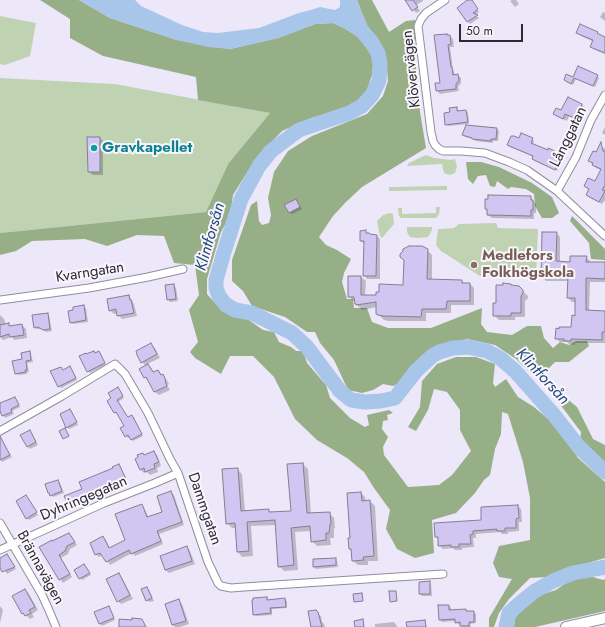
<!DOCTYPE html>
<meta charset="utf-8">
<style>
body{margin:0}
#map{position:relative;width:605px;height:627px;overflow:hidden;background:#ede7fa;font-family:Jost,sans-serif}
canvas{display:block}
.scale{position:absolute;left:459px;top:24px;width:64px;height:18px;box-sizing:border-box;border:2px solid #2d2a31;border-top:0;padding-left:5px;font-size:12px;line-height:14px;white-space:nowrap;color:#2d2a31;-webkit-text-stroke:3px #f9f6fe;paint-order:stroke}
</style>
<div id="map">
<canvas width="605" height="627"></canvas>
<div class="scale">50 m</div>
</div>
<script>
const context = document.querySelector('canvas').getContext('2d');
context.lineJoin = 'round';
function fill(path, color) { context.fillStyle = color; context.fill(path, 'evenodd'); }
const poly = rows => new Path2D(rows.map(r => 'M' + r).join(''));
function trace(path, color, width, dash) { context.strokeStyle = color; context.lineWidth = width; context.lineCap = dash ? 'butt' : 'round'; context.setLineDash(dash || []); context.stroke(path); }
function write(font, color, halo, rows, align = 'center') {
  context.font = font + ' Jost,sans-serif'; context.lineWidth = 4; context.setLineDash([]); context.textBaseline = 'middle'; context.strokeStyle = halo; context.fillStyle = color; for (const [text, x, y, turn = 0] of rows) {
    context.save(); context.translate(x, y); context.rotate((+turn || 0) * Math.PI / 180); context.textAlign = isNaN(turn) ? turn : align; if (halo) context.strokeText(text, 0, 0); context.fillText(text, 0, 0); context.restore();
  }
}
fill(poly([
 [0,16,36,23,30,56,5,65,0,64],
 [0,78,115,84,270,113,228,164,206,212,0,233],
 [426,155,434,158,451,160,455,159,457,167,455,173,450,175,444,173,442,164,407,166,409,163],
 [447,186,447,190,389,191,389,187],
 [436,207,440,207,439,214,436,218,401,218,399,216,398,208,402,208,402,214,436,213],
 [390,213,393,214,394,224,382,238,380,236,379,232,377,221,383,215],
 [496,223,498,228,538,229,536,277,480,276,441,251,436,245,438,229,454,228,459,224],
 [407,227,432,227,432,230,428,237,418,238,410,237,407,232]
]), '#bfd3b2');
fill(poly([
 [40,0,79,0,110,18,177,40,230,49,278,38,315,24,333,23,344,28,358,37,365,46,374,59,372,75,365,96,341,110,311,118,282,131,265,149,248,171,233,195,230,216,221,232,207,279,207,294,223,312,246,318,263,330,274,332,279,342,291,347,296,351,303,351,307,363,326,385,330,398,350,418,365,427,369,425,367,415,389,410,393,413,387,415,388,420,383,421,382,429,388,437,383,447,384,455,408,487,439,485,452,475,471,451,460,430,460,410,447,392,434,389,428,410,416,431,408,427,420,407,422,381,437,364,456,357,476,357,495,364,493,383,495,387,506,379,518,397,534,407,554,424,565,438,578,458,605,482,605,558,567,569,548,577,530,578,509,599,499,613,494,627,489,627,489,618,512,579,499,577,493,563,499,546,530,540,530,498,523,462,508,414,502,412,501,434,495,449,490,475,484,480,475,493,456,513,432,520,434,553,415,558,397,549,386,529,390,510,374,488,364,472,347,458,317,440,295,419,274,377,253,356,230,356,221,374,195,358,190,352,198,342,189,310,199,295,195,265,174,263,164,236,137,235,107,246,85,239,32,241,16,251,0,255,0,233,206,212,228,164,270,113,198,100,196,77,103,56,70,38,70,19],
 [357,0,372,0,389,32,406,21,415,20,415,57,420,112,426,148,362,187,345,203,333,216,319,237,326,245,337,250,351,259,344,273,342,282,347,299,353,299,354,308,367,308,372,322,388,328,431,328,482,308,481,324,487,332,512,335,527,326,541,326,544,338,553,348,560,342,569,345,576,341,587,341,589,346,569,362,555,362,548,369,533,375,516,359,495,345,467,339,441,348,437,347,433,348,428,354,414,364,402,382,393,386,383,384,373,390,362,393,348,390,334,360,320,343,315,332,307,332,285,317,252,306,243,291,232,281,232,260,251,205,257,201,259,221,262,225,269,223,271,215,268,198,274,172,288,151,312,136,367,114,383,96,388,81,386,57,376,38,367,25,360,8],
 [466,162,481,162,499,167,532,183,552,197,559,213,552,218,542,218,535,206,534,194,526,189,511,187,508,189,497,181,495,187,490,186,486,175,478,176,473,184,468,179],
 [572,216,605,249,605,260,591,259,589,243,570,221],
 [565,397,577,407,593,439,605,445,605,464,580,441,581,432,556,399],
 [586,575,603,580,605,579,605,611,535,627,514,627,515,618,524,607,530,604,540,595,556,590,573,578]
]), '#97af87');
fill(poly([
 [79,0,135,0,141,6,182,25,203,32,218,33,259,28,299,13,311,10,320,7,335,10,340,7,340,0,357,0,360,8,367,25,376,38,365,46,358,37,344,28,332,23,315,24,279,38,230,49,208,47,177,40,110,18]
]), '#a8c5ea');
fill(poly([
 [406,0,423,0,423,1,416,5,420,11,416,13],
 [469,0,472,1,479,12,475,15,479,18,470,24,458,8],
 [512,0,516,0,519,4,515,7,510,1],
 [603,12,605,13,605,21,600,17],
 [577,32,605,38,605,54,595,50,592,46,594,42,581,36],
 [448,36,450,36,453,39,454,47,450,47,453,70,454,71,455,76,458,75,461,78,461,83,458,87,459,91,440,94,437,91,441,83],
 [579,67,597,76,599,78,595,87,576,79,573,85,567,82,565,80,574,79],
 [568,98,582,104,585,108,584,111,585,112,581,122,569,116,567,121,558,117,554,114,561,112],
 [456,108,458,110,459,112,466,111,468,113,469,124,448,126,446,124],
 [605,127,605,135,602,133],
 [497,129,499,131,498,141,493,141,493,143,475,141,473,139,465,137,463,135],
 [100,138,103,141,103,175,93,175,89,172],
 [520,139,532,139,534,141,533,145,548,152,554,152,556,154,554,158,561,162,557,171,535,161,533,159,534,157,510,147,508,145],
 [605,148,605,200,602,204,590,198,587,195,589,190,585,186,596,182,601,170,596,168,590,161,596,153,598,150],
 [530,197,536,204,536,213,534,213,534,219,492,218,488,215,488,212,486,209,489,200],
 [296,200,302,209,292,214,289,212],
 [366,232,368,234,377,236,380,239,380,279,367,279,364,275,365,244,361,241],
 [556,233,560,237,560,262,571,263,586,257,590,261,590,263,605,263,605,282,590,282,589,311,605,312,605,343,575,343,575,345,569,344,567,342,560,342,556,338,572,328,576,317,576,302,572,302,568,298,569,281,546,281,542,277],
 [427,250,432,255,432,281,462,281,465,284,470,284,474,288,474,305,451,305,451,313,426,313,426,321,388,321,384,320,377,313,377,307,362,310,356,304,356,301,353,301,349,296,349,277,361,277,366,281,365,296,377,296,404,286,405,261,401,257],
 [174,285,176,288,178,301,170,302,168,299],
 [512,286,519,287,528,296,528,298,525,301,525,317,515,317,515,320,499,320,494,315,497,304],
 [129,296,132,300,134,304,137,316,122,319,118,315,118,313,114,314,110,310],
 [83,306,86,308,88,322,73,324,71,322],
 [47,314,49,316,52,331,46,332,41,329,37,329,35,327],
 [0,315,4,319,6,325,8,324,11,327,22,325,26,329,27,338,14,340,12,337,3,340,0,337],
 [151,345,155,348,160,358,147,364,152,369,154,373,158,371,166,379,169,384,167,385,170,390,159,395,155,392,149,380,148,381,145,377,146,366,142,362],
 [29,352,31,354,33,362,27,363,29,372,27,372,27,374,18,375,16,373,23,360],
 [96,354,101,355,106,365,90,373,88,371],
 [72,370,77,380,61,388,59,386],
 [120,390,124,398,118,402,128,418,132,416,134,418,143,436,133,441,130,437,128,438,126,436,125,426,118,414,117,414,115,412,108,401],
 [15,398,17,400,20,407,12,411,14,414,5,418,3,415,0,409,0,404],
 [70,410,72,412,78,425,69,429,67,427],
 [30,431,32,433,38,445,30,449,28,447,22,435],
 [3,444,12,457,2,462,0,459,0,446],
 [154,452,157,455,161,466,157,468,158,472,150,475,147,472,144,473,141,470,136,459,143,454,145,456],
 [303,464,308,469,311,514,329,513,334,518,335,528,334,528,334,538,330,538,331,545,317,546,312,541,311,531,295,532,298,570,284,571,279,566,276,525,251,526,253,556,242,557,238,552,236,528,232,528,227,523,237,469,242,474,245,512,268,510,271,513,292,512],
 [119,465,121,467,127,482,116,487,102,491,103,493,70,506,68,504,65,497,84,489],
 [58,481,60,483,64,493,53,497,49,493],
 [171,492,174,495,184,525,159,534,163,544,135,556,132,553,110,565,103,555,99,557,96,554,103,538,106,540,110,549,126,541,141,505,144,508,149,518,164,513],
 [361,493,365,497,366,502,370,501,375,506,378,561,368,561,368,565,358,565,353,561,352,551,350,549],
 [26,496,38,515,29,520,27,518],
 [518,506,521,509,522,522,519,522,519,531,508,532,508,534,502,534,500,532,476,534,476,538,473,538,474,547,462,548,462,550,455,550,453,548,443,549,439,545,439,540,436,537,483,521],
 [69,534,72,537,77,545,70,549,68,554,61,558,72,577,63,583,60,579,41,547],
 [187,547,190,551,195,564,169,573,165,570],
 [7,555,16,569,7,574,0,563,0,559],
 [335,559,337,561,338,567,316,569,314,567,314,560],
 [84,565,91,575,82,580,80,578],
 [119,574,122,578,133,599,121,604,118,601],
 [429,582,431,584,432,596,422,596,420,594],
 [147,588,149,590,154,601,149,602,147,600],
 [25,590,29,594,38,610,32,614,34,617,30,619,21,610],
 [267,598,269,601,285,599,287,601,287,608,272,609,272,615,256,616,254,614],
 [179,601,182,604,189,624,180,627,175,627,173,625,166,605],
 [0,606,3,610,0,623],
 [449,606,451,608,451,611,465,610,468,612,473,612,476,614,476,623,470,624,471,627,462,627,461,624,458,624,456,621,442,622,440,620],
 [108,607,110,609,115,620,102,626,100,624],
 [317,613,321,616,322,622,324,624,325,627,312,627],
 [394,622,397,626,397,627,375,627,375,624]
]), '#0003');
trace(poly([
 [357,26,371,41,378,53,380,64,379,81,372,95,362,106,349,113,299,130,271,151,259,166,241,199,224,252,216,280,216,288,219,296,225,304,235,310,252,313,292,333,307,347,340,391,351,400,365,402,381,401,395,398,416,371,432,356,439,352,453,348,468,347,487,351,500,358,515,371,554,415,579,447,605,472],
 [506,627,509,613,520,603,535,591,553,581,573,573,605,567]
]), '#a8c5ea', 15);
const building = poly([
 [405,0,413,0,418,7,412,11,405,0],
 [467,0,472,0,478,9,473,13,478,15,467,22,457,8,467,0],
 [580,24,598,32,597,33,605,37,605,53,590,47,593,40,576,33,580,24],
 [447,34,447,35,450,35,451,44,448,45,451,67,452,67,453,75,458,74,459,80,456,84,456,89,436,91,435,83,440,83,434,35,447,34],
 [578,66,598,75,593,86,574,78,571,84,564,80,566,74,573,77,578,66],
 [568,97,582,104,581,107,583,108,577,119,565,114,563,119,553,114,556,108,561,110,568,97],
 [457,107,457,111,466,110,468,122,445,125,444,113,450,112,449,108,457,107],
 [466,125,497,128,496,139,491,139,491,141,472,139,472,138,462,135,466,125],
 [521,133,533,138,531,143,548,150,548,148,555,151,552,156,560,159,555,170,532,159,533,156,507,145,511,136,514,136,519,138,521,133],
 [87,137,100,137,100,172,88,172,87,137],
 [601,142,603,151,605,152,605,185,602,190,605,191,599,202,586,195,589,189,584,186,588,178,595,181,601,169,592,165,593,163,588,161,593,151,596,152,601,142],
 [488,195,531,196,531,200,533,200,533,210,531,210,531,216,487,215,487,209,485,209,485,199,488,199,488,195],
 [296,199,300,207,289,213,284,205,296,199],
 [366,230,366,233,369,233,370,234,377,235,376,276,363,276,364,241,360,241,360,231,366,230],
 [542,232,557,232,556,261,570,262,570,256,587,256,586,262,605,262,605,279,586,278,586,310,605,311,605,332,602,332,602,340,571,339,571,341,564,341,564,339,555,339,556,328,559,329,559,327,571,327,572,315,575,316,575,298,567,298,568,277,541,277,542,232],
 [409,246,422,246,428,249,427,279,462,280,462,283,470,283,470,301,447,301,446,309,422,309,421,317,383,316,378,315,376,314,376,302,356,305,356,304,355,304,354,297,348,297,348,276,361,276,361,295,376,295,376,292,379,292,379,284,403,285,404,260,400,257,400,254,403,251,403,249,409,246],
 [503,283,511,284,511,285,519,286,523,290,523,293,521,296,521,313,511,313,511,316,493,316,493,303,496,303,496,285,503,285,503,283],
 [174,284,176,299,167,300,165,285,174,284],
 [129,295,130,300,131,300,134,313,117,316,116,309,109,311,107,299,129,295],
 [84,305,86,320,70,323,68,311,73,310,73,307,84,305],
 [48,313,50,329,43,330,38,327,34,328,32,315,48,313],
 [9,323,9,326,22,324,24,335,10,337,9,334,0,337,0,325,9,323],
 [151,343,157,354,141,363,137,355,136,351,151,343],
 [30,351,31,360,26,361,27,370,25,370,26,372,15,374,12,361,22,359,21,353,30,351],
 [94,351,95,353,99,351,105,363,87,372,79,356,86,353,86,354,94,351],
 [148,364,153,372,158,370,161,375,163,374,166,381,165,381,167,386,154,392,146,377,144,378,139,369,148,364],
 [70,366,76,378,58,387,50,371,61,367,63,370,70,366],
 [118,387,123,396,117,400,127,416,128,417,132,415,142,434,131,440,128,435,125,437,120,428,124,426,116,412,114,413,107,401,111,398,108,393,118,387],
 [15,397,19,405,11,409,12,412,2,416,0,411,0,403,15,397],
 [70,409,77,422,66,428,60,414,70,409],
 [65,428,69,436,63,439,59,431,65,428],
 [30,430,36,442,27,447,20,435,30,430],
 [0,436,10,455,0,460,0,436],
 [154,451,159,462,154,464,155,468,145,472,144,468,140,470,135,459,138,457,137,455,143,453,144,455,154,451],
 [303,463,307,513,330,512,331,524,330,524,329,533,326,533,326,540,311,542,310,526,291,528,294,565,278,567,275,520,247,522,249,551,237,552,235,523,226,524,222,469,238,468,241,511,269,509,269,512,291,511,287,464,303,463],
 [119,464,126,479,114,485,101,489,101,490,68,504,64,496,82,489,79,482,113,468,112,467,119,464],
 [58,480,62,491,50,496,49,493,48,493,45,484,58,480],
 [171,491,182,522,157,531,161,541,131,554,129,550,106,562,100,553,95,555,90,543,103,536,109,548,125,540,115,514,142,504,147,517,162,512,157,496,171,491],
 [361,492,362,501,370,500,374,556,363,557,364,560,352,561,351,549,349,549,348,538,350,538,347,493,361,492],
 [26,495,37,512,26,519,16,501,26,495],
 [518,505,519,518,516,519,516,528,505,528,505,531,497,531,497,529,473,531,473,534,470,535,471,544,459,544,459,547,451,547,451,545,438,546,438,537,435,537,434,523,481,520,481,507,518,505],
 [69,533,75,542,67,546,65,551,59,555,70,574,59,580,39,547,52,540,52,541,69,533],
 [187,546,192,561,165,570,160,556,187,546],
 [7,554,15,567,2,572,0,568,0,558,7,554],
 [336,558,336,565,313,567,313,559,336,558],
 [84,564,90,573,79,579,74,570,84,564],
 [119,573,130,595,117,602,106,579,119,573],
 [430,581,430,594,419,594,419,582,430,581],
 [147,587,152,598,146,601,141,589,147,587],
 [25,589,35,607,29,610,31,613,25,616,23,613,22,614,12,596,25,589],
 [389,591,396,591,397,601,390,602,389,591],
 [362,593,363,601,354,602,353,594,362,593],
 [267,597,267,600,285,598,286,607,270,608,271,613,253,615,252,600,253,600,253,598,267,597],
 [179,599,186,621,172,625,165,604,179,599],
 [438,605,449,605,449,610,466,609,466,611,474,611,474,622,469,622,469,626,460,626,460,622,455,623,455,619,439,620,438,605],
 [109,606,114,618,99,624,94,612,109,606],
 [316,610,318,612,322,627,311,627,308,611,316,610],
 [132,618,142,619,146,627,119,627,119,619,132,620,132,618],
 [363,619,364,627,355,627,354,621,363,619],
 [425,620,426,627,407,627,406,622,425,620]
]);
fill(building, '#d1c5f1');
trace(building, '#837f90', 1);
const minor = poly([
 [445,0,426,13,421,19,418,26,431,132,433,141,435,145,439,149,443,151,461,151,485,153,509,162,527,170,557,191,605,236],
 [557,191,576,157,591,120,605,95],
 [0,300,89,288,148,277,183,269],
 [0,431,62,396,115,364,125,374,148,413,170,459,178,473,208,562,218,583,221,586,231,588,244,587,443,574],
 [0,523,42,595,48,608,56,627],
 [0,550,104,503,155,483,178,473]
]);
const secondary = poly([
 [566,627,605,618]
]);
trace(minor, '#928c9d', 9);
trace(secondary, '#928c9d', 12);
trace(minor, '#fff', 7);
trace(secondary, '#fff', 10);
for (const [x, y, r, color] of [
 [94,148,4,"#0f9aa8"],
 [474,265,4,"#8d6e63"]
]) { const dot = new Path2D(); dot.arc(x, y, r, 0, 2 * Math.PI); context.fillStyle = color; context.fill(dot); trace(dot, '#f9f6fe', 1.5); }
write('15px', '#2d2a31', '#f9f6fe', [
 ["Klövervägen",412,69,-96],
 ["Långgatan",569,137,-64],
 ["Kvarngatan",90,273,-9],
 ["Dyhringegatan",84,499,-23],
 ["Dammgatan",204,509,71],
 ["Brännavägen",40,568,61]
]);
write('bold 15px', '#0d838f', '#f9f6fe', [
 ["Gravkapellet",102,148]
], 'left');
write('bold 15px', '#785e54', '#f9f6fe', [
 ["Medlefors",482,256],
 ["Folkhögskola",482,273]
], 'left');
write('italic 16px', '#204777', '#f9f6fe', [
 ["Klintforsån",211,237,-74],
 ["Klintforsån",542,377,47]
]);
</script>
